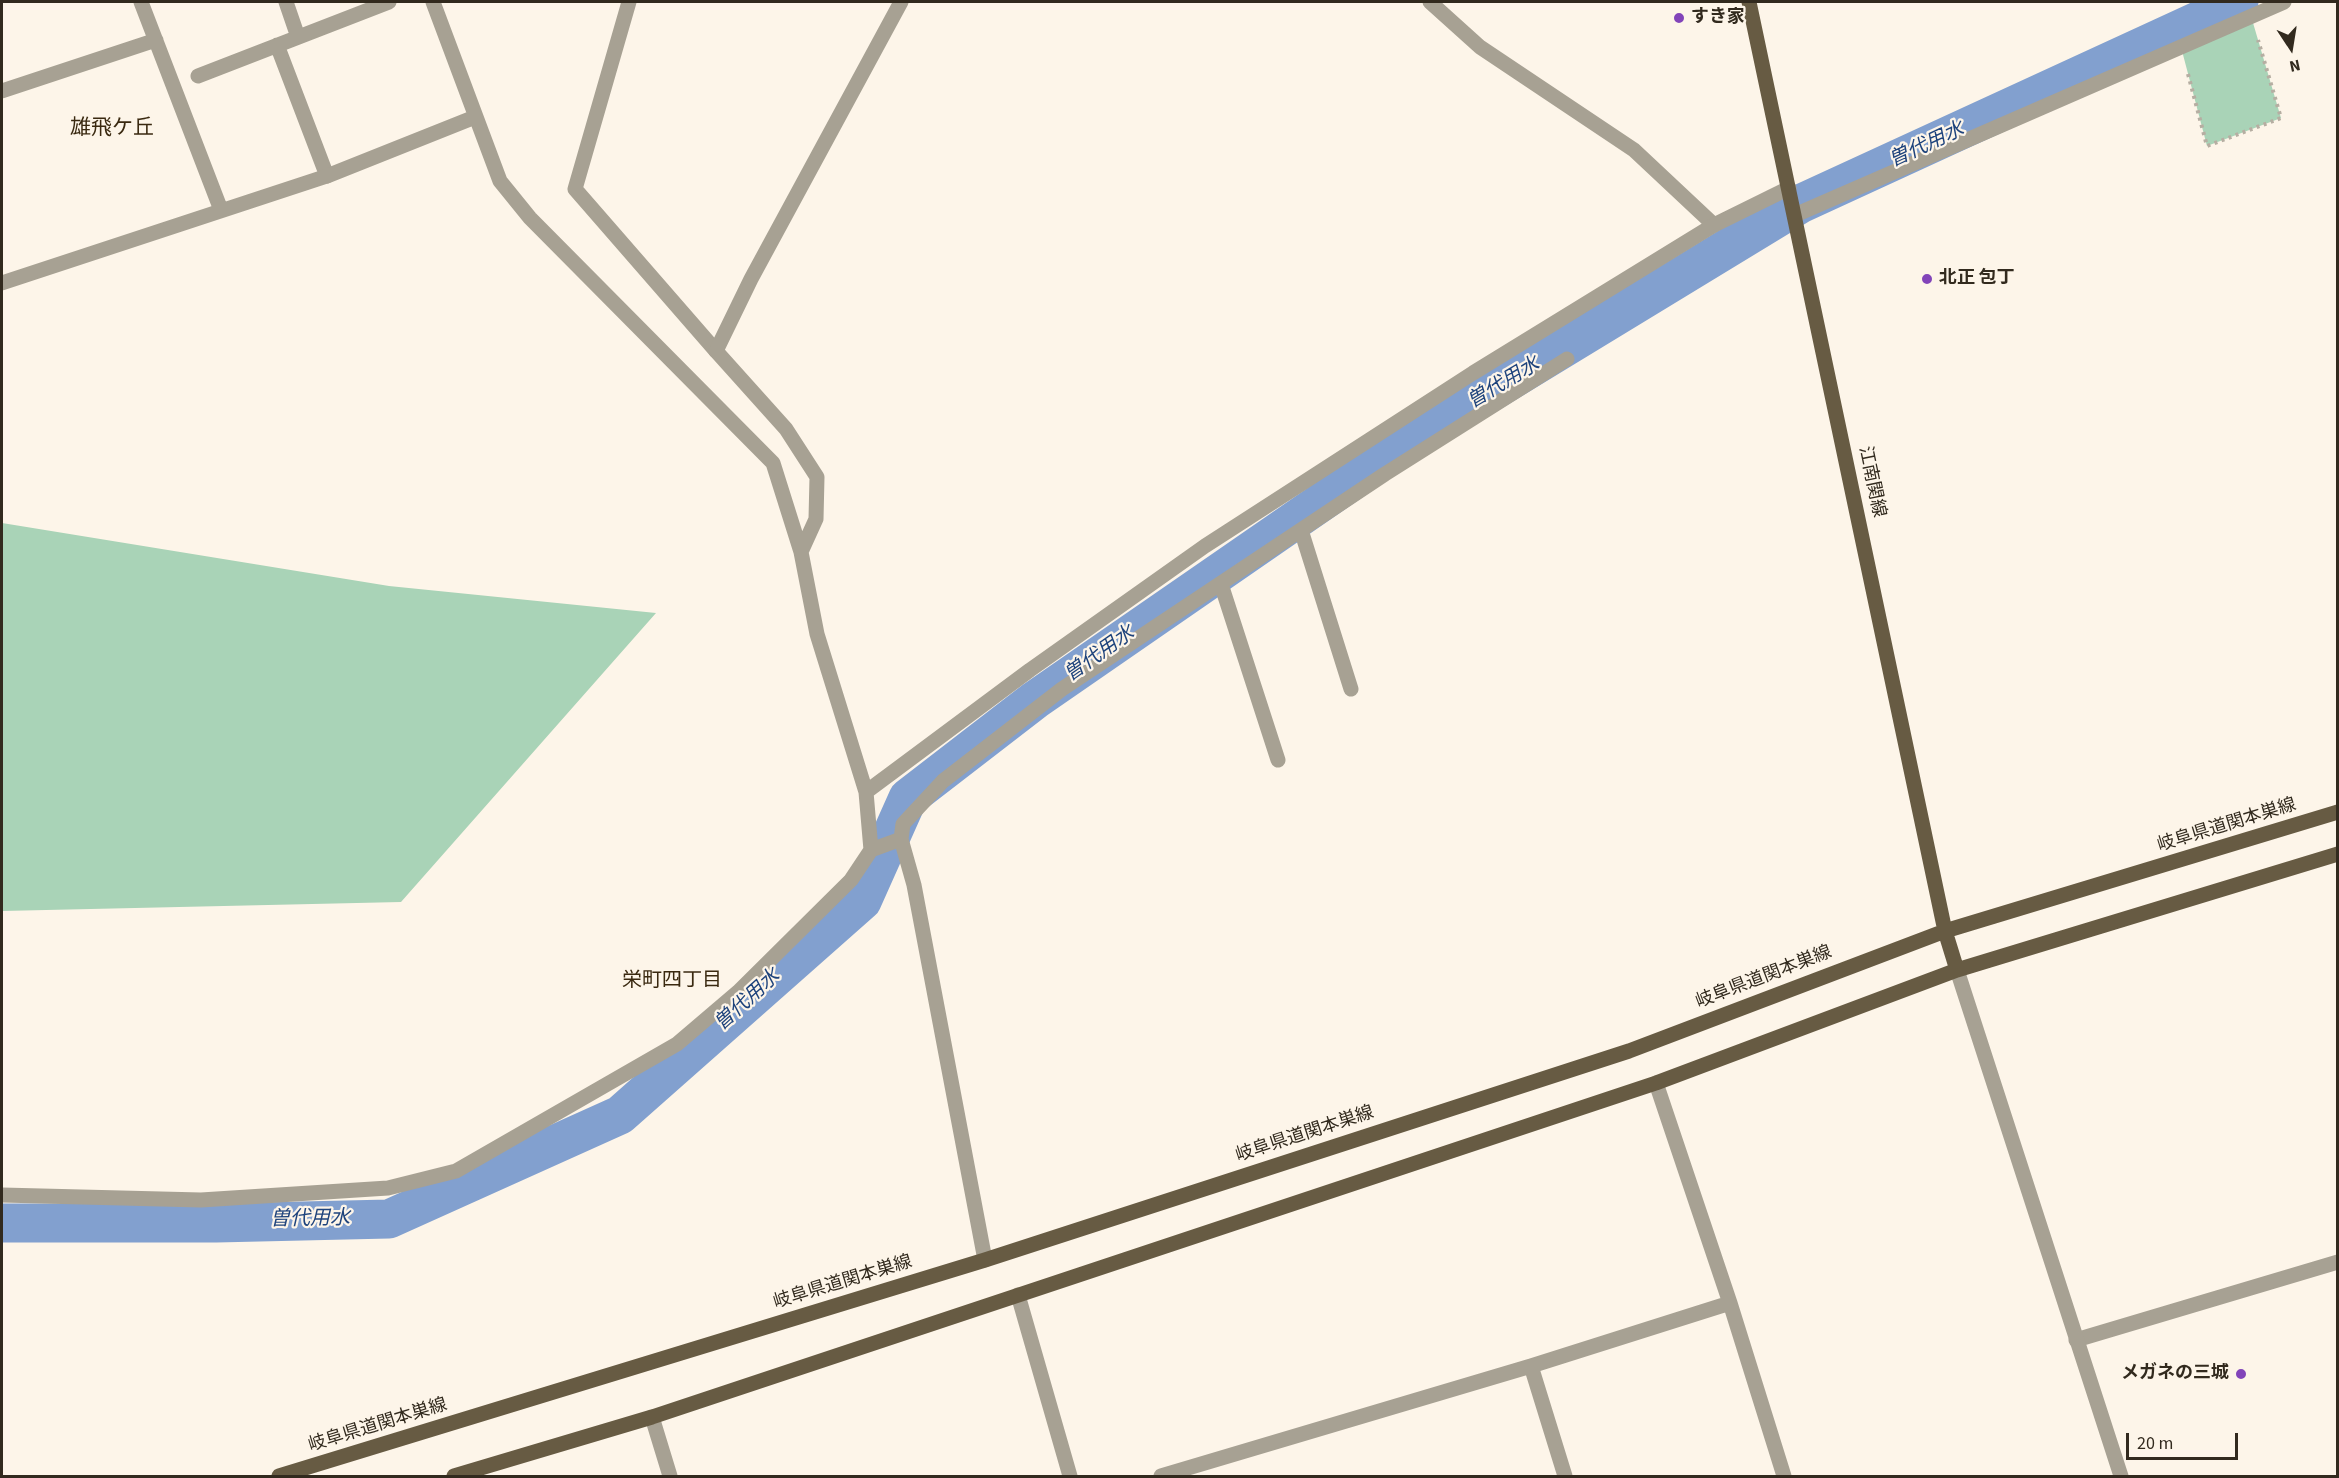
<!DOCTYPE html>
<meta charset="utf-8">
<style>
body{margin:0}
#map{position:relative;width:2339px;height:1478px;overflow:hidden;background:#fdf5e9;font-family:"Source Sans 3",sans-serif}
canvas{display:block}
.frame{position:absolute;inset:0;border:3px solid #322a1e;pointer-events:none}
.north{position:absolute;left:2261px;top:18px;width:60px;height:60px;-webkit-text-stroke:4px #fdf5e9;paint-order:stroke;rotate:168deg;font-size:16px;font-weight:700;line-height:24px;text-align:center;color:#322a1e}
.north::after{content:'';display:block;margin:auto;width:21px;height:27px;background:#322a1e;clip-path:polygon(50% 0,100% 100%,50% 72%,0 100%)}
.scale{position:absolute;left:2126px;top:1433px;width:112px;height:27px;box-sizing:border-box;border:3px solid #322a1e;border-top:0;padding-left:8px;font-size:18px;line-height:21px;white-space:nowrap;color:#322a1e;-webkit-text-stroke:4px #fdf5e9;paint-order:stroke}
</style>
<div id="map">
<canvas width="2339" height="1478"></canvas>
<div class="frame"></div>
<div class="north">N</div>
<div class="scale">20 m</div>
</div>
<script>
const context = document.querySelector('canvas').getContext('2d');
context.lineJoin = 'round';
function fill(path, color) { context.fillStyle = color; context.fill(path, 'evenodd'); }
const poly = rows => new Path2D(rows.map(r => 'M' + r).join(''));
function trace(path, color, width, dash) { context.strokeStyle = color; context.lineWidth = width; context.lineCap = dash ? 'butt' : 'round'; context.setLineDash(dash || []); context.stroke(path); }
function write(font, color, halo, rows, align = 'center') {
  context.font = font + ' "Source Sans 3","Noto Sans JP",sans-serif'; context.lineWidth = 4.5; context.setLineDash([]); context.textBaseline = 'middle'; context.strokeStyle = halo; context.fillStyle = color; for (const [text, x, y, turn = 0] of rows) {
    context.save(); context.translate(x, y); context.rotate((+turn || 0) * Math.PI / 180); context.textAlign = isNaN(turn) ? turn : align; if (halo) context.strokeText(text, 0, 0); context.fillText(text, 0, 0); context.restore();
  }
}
fill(poly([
 [2251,16,2281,118,2207,146,2181,47],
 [2,523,389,586,656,613,401,902,2,911]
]), '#a9d3b7');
trace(poly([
 [2,1223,216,1223,389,1219,620,1115,862,901,908,798,1035,700,1404,445,1800,204,2239,2]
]), '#82a0cf', 39);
trace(poly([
 [2188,74,2207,146,2281,118,2258,40]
]), '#b6aea2', 4, [3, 4.5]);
trace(poly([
 [286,2,298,37],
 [629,2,575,189,716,351],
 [1430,2,1480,47,1634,150,1714,225],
 [277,45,327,176],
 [198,76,389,2]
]), '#a7a193', 15);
trace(poly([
 [141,2,221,210],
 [2,91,156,40],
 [1795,215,2284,2],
 [2,283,327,176,475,117],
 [1301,530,1351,689],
 [801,552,816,519,817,477,786,429,716,351,751,279,901,2],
 [1221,584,1278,760],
 [866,792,1030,670,1205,546,1473,373,1714,225,1789,188],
 [901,839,903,824,943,781,1062,689,1385,474,1567,359],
 [871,850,901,839,914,885,985,1260],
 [1656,1083,1730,1303,1784,1476],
 [2,1195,201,1200,388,1188,456,1171,677,1044,738,992,851,880,871,850,866,792,817,634,801,552,773,463,530,218,500,181,433,2],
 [1018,1295,1070,1476],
 [2076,1340,2338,1262],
 [1531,1366,1565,1476],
 [1161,1476,1531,1366,1730,1303]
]), '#a7a193', 15);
trace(poly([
 [1957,970,2121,1476],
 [652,1417,670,1476]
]), '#a7a193', 15);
trace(poly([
 [1749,2,1945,931,1957,970],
 [279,1476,985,1260,1629,1051,1945,931,2338,812],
 [454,1476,652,1417,1656,1083,1957,970,2338,854]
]), '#675b43', 15);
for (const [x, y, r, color] of [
 [1679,18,6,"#8244b9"],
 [1927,279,6,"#8244b9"],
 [2241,1374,6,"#8244b9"]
]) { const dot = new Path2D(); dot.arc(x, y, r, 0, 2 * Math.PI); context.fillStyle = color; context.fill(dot); trace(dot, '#fdf5e9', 2); }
write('bold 18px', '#322a1e', '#fdf5e9', [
 ["すき家",1691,18],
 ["北正 包丁",1939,279],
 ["メガネの三城",2229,1374,"right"]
], 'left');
write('18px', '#322a1e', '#fdf5e9', [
 ["江南関線",1871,482,78],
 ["岐阜県道関本巣線",2227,826,-17],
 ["岐阜県道関本巣線",1764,978,-21],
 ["岐阜県道関本巣線",1305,1135,-18],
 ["岐阜県道関本巣線",843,1283,-17],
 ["岐阜県道関本巣線",378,1426,-17]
]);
write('italic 20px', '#1e437c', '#fdf5e9', [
 ["曽代用水",1927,146,-25],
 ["曽代用水",1504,384,-31],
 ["曽代用水",1100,655,-35],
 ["曽代用水",748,1001,-42],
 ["曽代用水",310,1220,-1]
]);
write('20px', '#3a2910', '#fdf5e9', [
 ["栄町四丁目",672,982]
]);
write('21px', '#3a2910', '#fdf5e9', [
 ["雄飛ケ丘",112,129]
]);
</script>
